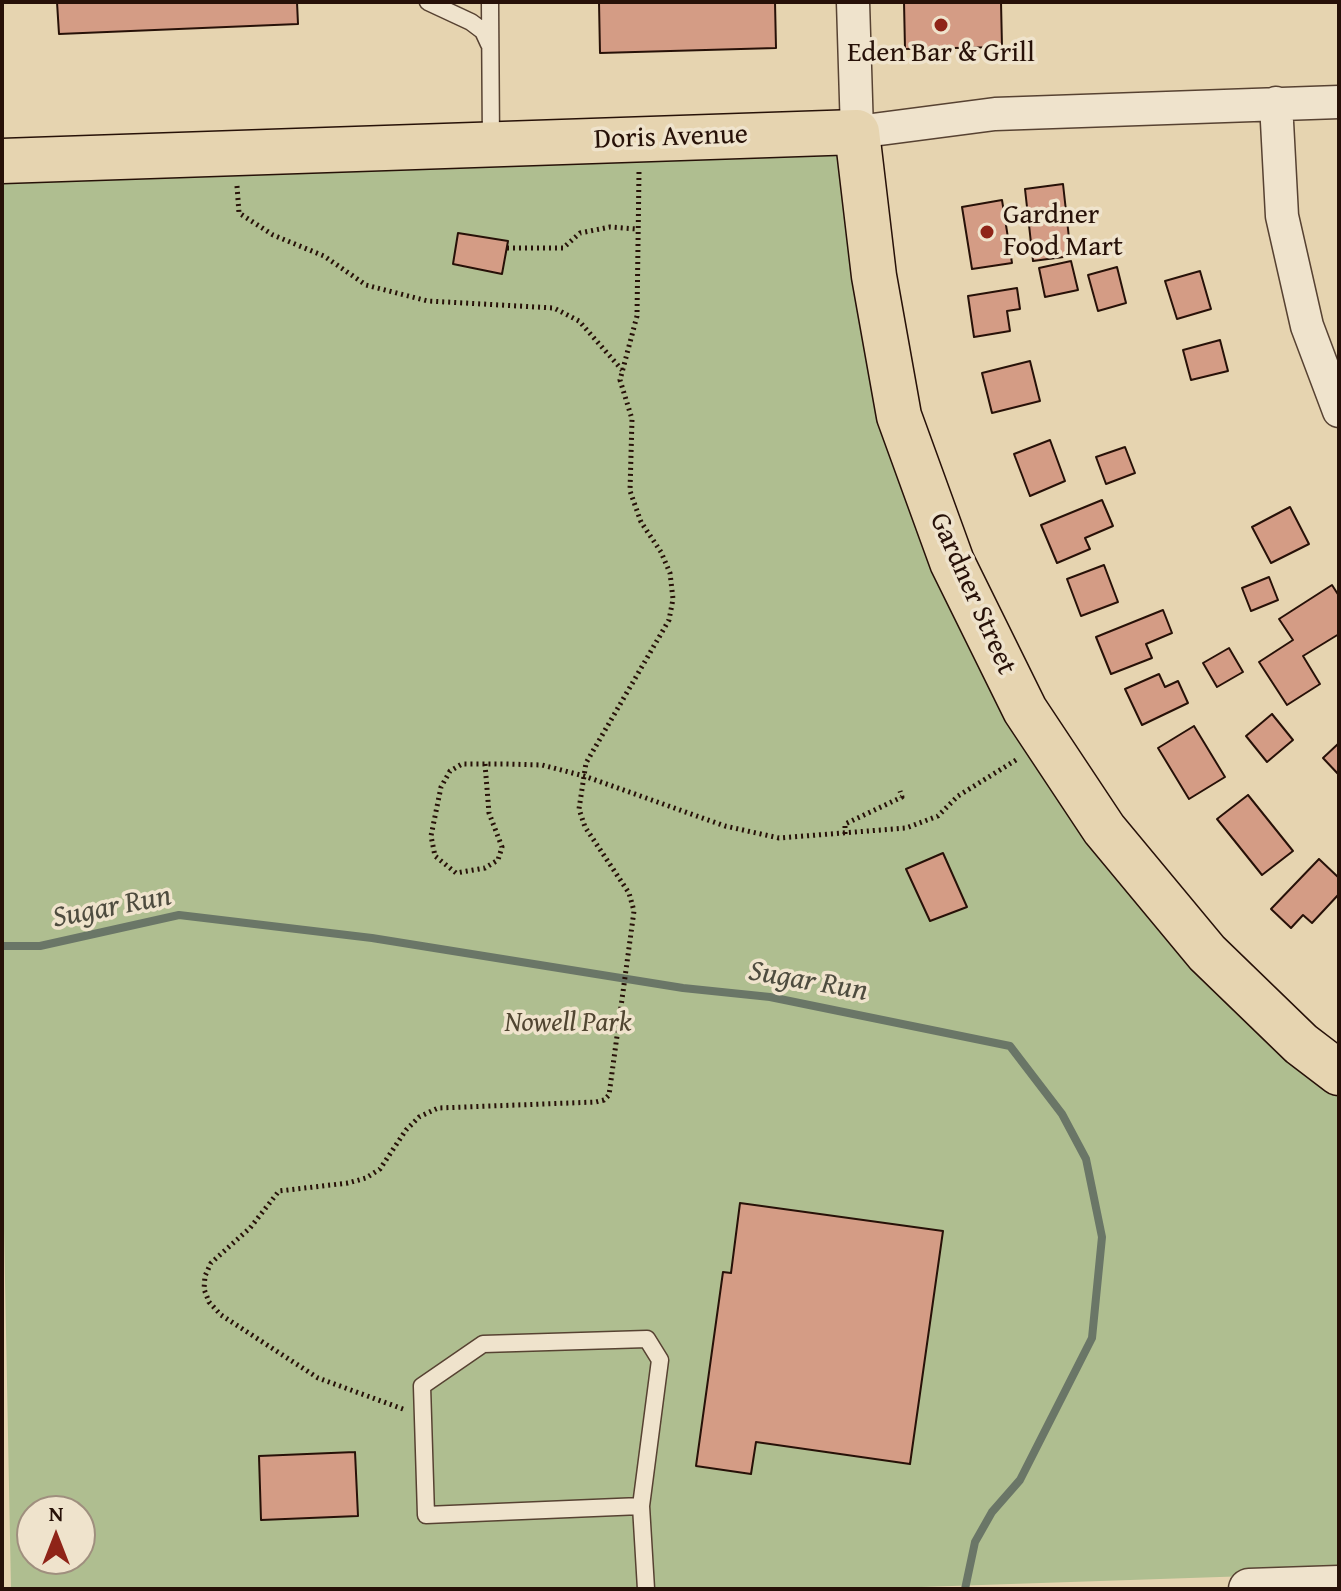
<!DOCTYPE html>
<style>
body{margin:0}
#map{position:relative;width:1341px;height:1591px;overflow:hidden;background:#e6d4b0;font-family:"Gentium Book Plus",serif}
canvas{display:block}
.frame{position:absolute;inset:0;border:4px solid #271108;pointer-events:none}
.north{position:absolute;left:16px;top:1495px;width:80px;height:80px;box-sizing:border-box;background:#efe3cc;border:2px solid #9f8f7e;border-radius:50%;rotate:0deg;font-size:22px;font-weight:700;line-height:32px;text-align:center;color:#271108}
.north::after{content:'';display:block;margin:auto;width:28px;height:36px;background:#8f2418;clip-path:polygon(50% 0,100% 100%,50% 72%,0 100%)}
</style>
<div id="map">
<canvas width="1341" height="1591"></canvas>
<div class="frame"></div>
<div class="north">N</div>
</div>
<script>
const context = document.querySelector('canvas').getContext('2d');
context.lineJoin = 'round';
function fill(path, color) { context.fillStyle = color; context.fill(path, 'evenodd'); }
const poly = rows => new Path2D(rows.map(r => 'M' + r).join(''));
function trace(path, color, width, dash) { context.strokeStyle = color; context.lineWidth = width; context.lineCap = dash ? 'butt' : 'round'; context.setLineDash(dash || []); context.stroke(path); }
function write(font, color, halo, rows, align = 'center') {
  context.font = font + ' "Gentium Book Plus",serif'; context.lineWidth = 7; context.setLineDash([]); context.textBaseline = 'middle'; context.strokeStyle = halo; context.fillStyle = color; for (const [text, x, y, turn = 0] of rows) {
    context.save(); context.translate(x, y); context.rotate((+turn || 0) * Math.PI / 180); context.textAlign = isNaN(turn) ? turn : align; if (halo) context.strokeText(text, 0, 0); context.fillText(text, 0, 0); context.restore();
  }
}
fill(poly([
 [874,146,918,424,1039,711,1125,830,1322,1044,1339,1056,1339,1573,862,1589,11,1589,2,1126,2,175],
 [32,1511,80,1511,80,1559,32,1559]
]), '#afbe90');
trace(poly([
 [2,946,40,946,179,915,372,938,683,988,770,997,1010,1046,1062,1114,1086,1159,1102,1237,1092,1338,1020,1480,992,1512,975,1542,965,1589]
]), '#6a7667', 8);
const building = poly([
 [57,2,297,2,298,24,59,34,57,2],
 [599,2,775,2,776,48,600,53,599,2],
 [904,2,1001,2,1002,47,905,49,904,2],
 [1063,184,1071,256,1033,261,1025,189,1063,184],
 [1002,200,1012,263,972,269,962,207,1002,200],
 [458,233,508,241,502,274,453,264,458,233],
 [1071,261,1078,290,1045,297,1039,268,1071,261],
 [1117,267,1126,303,1098,311,1088,275,1117,267],
 [1200,271,1211,309,1177,319,1165,281,1200,271],
 [1017,288,1020,309,1007,311,1010,331,974,337,968,296,1017,288],
 [1220,340,1228,371,1191,380,1183,350,1220,340],
 [1030,361,1040,401,992,413,982,373,1030,361],
 [1050,440,1065,481,1030,496,1014,454,1050,440],
 [1125,447,1135,473,1106,484,1096,457,1125,447],
 [1102,500,1113,526,1085,538,1090,549,1057,563,1041,525,1102,500],
 [1290,507,1309,544,1271,563,1252,527,1290,507],
 [1104,565,1118,602,1081,616,1067,579,1104,565],
 [1269,577,1278,600,1251,611,1242,588,1269,577],
 [1332,585,1339,596,1339,634,1303,656,1320,684,1287,705,1259,662,1293,640,1279,619,1332,585],
 [1163,610,1172,633,1146,644,1152,658,1111,674,1096,637,1163,610],
 [1229,648,1243,672,1217,687,1203,663,1229,648],
 [1159,674,1165,687,1178,681,1188,703,1142,725,1125,689,1159,674],
 [1272,714,1293,740,1267,762,1246,736,1272,714],
 [1194,726,1225,777,1189,799,1158,748,1194,726],
 [1339,743,1339,775,1323,758,1339,743],
 [1248,795,1293,851,1262,875,1217,819,1248,795],
 [943,853,967,907,930,921,906,869,943,853],
 [1319,859,1339,878,1339,894,1312,923,1303,915,1291,928,1271,909,1319,859],
 [740,1203,943,1231,910,1464,756,1442,751,1474,696,1466,723,1272,731,1273,740,1203],
 [355,1452,358,1516,261,1520,259,1456,355,1452]
]);
fill(building, '#d49c85');
trace(building, '#271108', 2);
const service = poly([
 [428,2,471,22,483,31,489,44],
 [490,2,491,143],
 [641,1506,426,1515,422,1386,483,1344,647,1339,660,1360,641,1506,646,1589]
]);
const minor = poly([
 [853,2,857,132,995,114,1339,102],
 [1276,103,1282,216,1307,326,1339,411]
]);
const tertiary = poly([
 [1249,1589,1339,1586]
]);
const primary = poly([
 [2,161,857,132,874,276,899,416,952,562,1025,710,1104,829,1207,953,1301,1044,1339,1073]
]);
trace(service, '#574232', 19);
trace(minor, '#574232', 35);
trace(tertiary, '#574232', 43);
trace(primary, '#271108', 47);
trace(poly([
 [237,186,239,213,273,235,324,256,366,285,428,301,554,308,579,321,622,370],
 [507,248,563,248,580,233,610,227,637,229],
 [485,764,489,813,502,847,498,860,485,868,456,873,435,856,431,836,441,787,450,771,462,764,505,764,542,765,584,776,725,826,779,838,906,828,938,816,958,796,1016,760],
 [845,834,845,824,902,797,900,791],
 [403,1409,318,1378,221,1315,209,1302,204,1289,205,1276,211,1263,250,1228,279,1191,348,1183,366,1178,380,1169,406,1130,419,1117,438,1108,596,1102,604,1100,609,1095,634,911,629,893,585,827,579,809,586,763,669,620,673,599,670,573,661,552,641,522,630,491,632,419,620,380,637,316,639,172]
]), '#271108', 5, [2, 4]);
trace(service, '#efe3cc', 16);
trace(minor, '#efe3cc', 32);
trace(tertiary, '#efe3cc', 40);
trace(primary, '#e6d4b0', 44);
for (const [x, y, r, color] of [
 [941,25,8,"#8f2418"],
 [987,232,8,"#8f2418"]
]) { const dot = new Path2D(); dot.arc(x, y, r, 0, 2 * Math.PI); context.fillStyle = color; context.fill(dot); trace(dot, '#efe3cc', 3); }
write('28px', '#271108', '#efe3cc', [
 ["Eden Bar & Grill",941,54],
 ["Gardner",1003,216,"left"],
 ["Food Mart",1003,248,"left"]
]);
write('28px', '#271108', '#efe3cc', [
 ["Doris Avenue",671,138,-2],
 ["Gardner Street",972,594,66]
]);
write('italic 28px', '#504531', '#efe3cc', [
 ["Nowell Park",568,1024]
]);
write('italic 30px', '#4e4c3f', '#efe3cc', [
 ["Sugar Run",112,908,-11],
 ["Sugar Run",808,982,10]
]);
</script>
